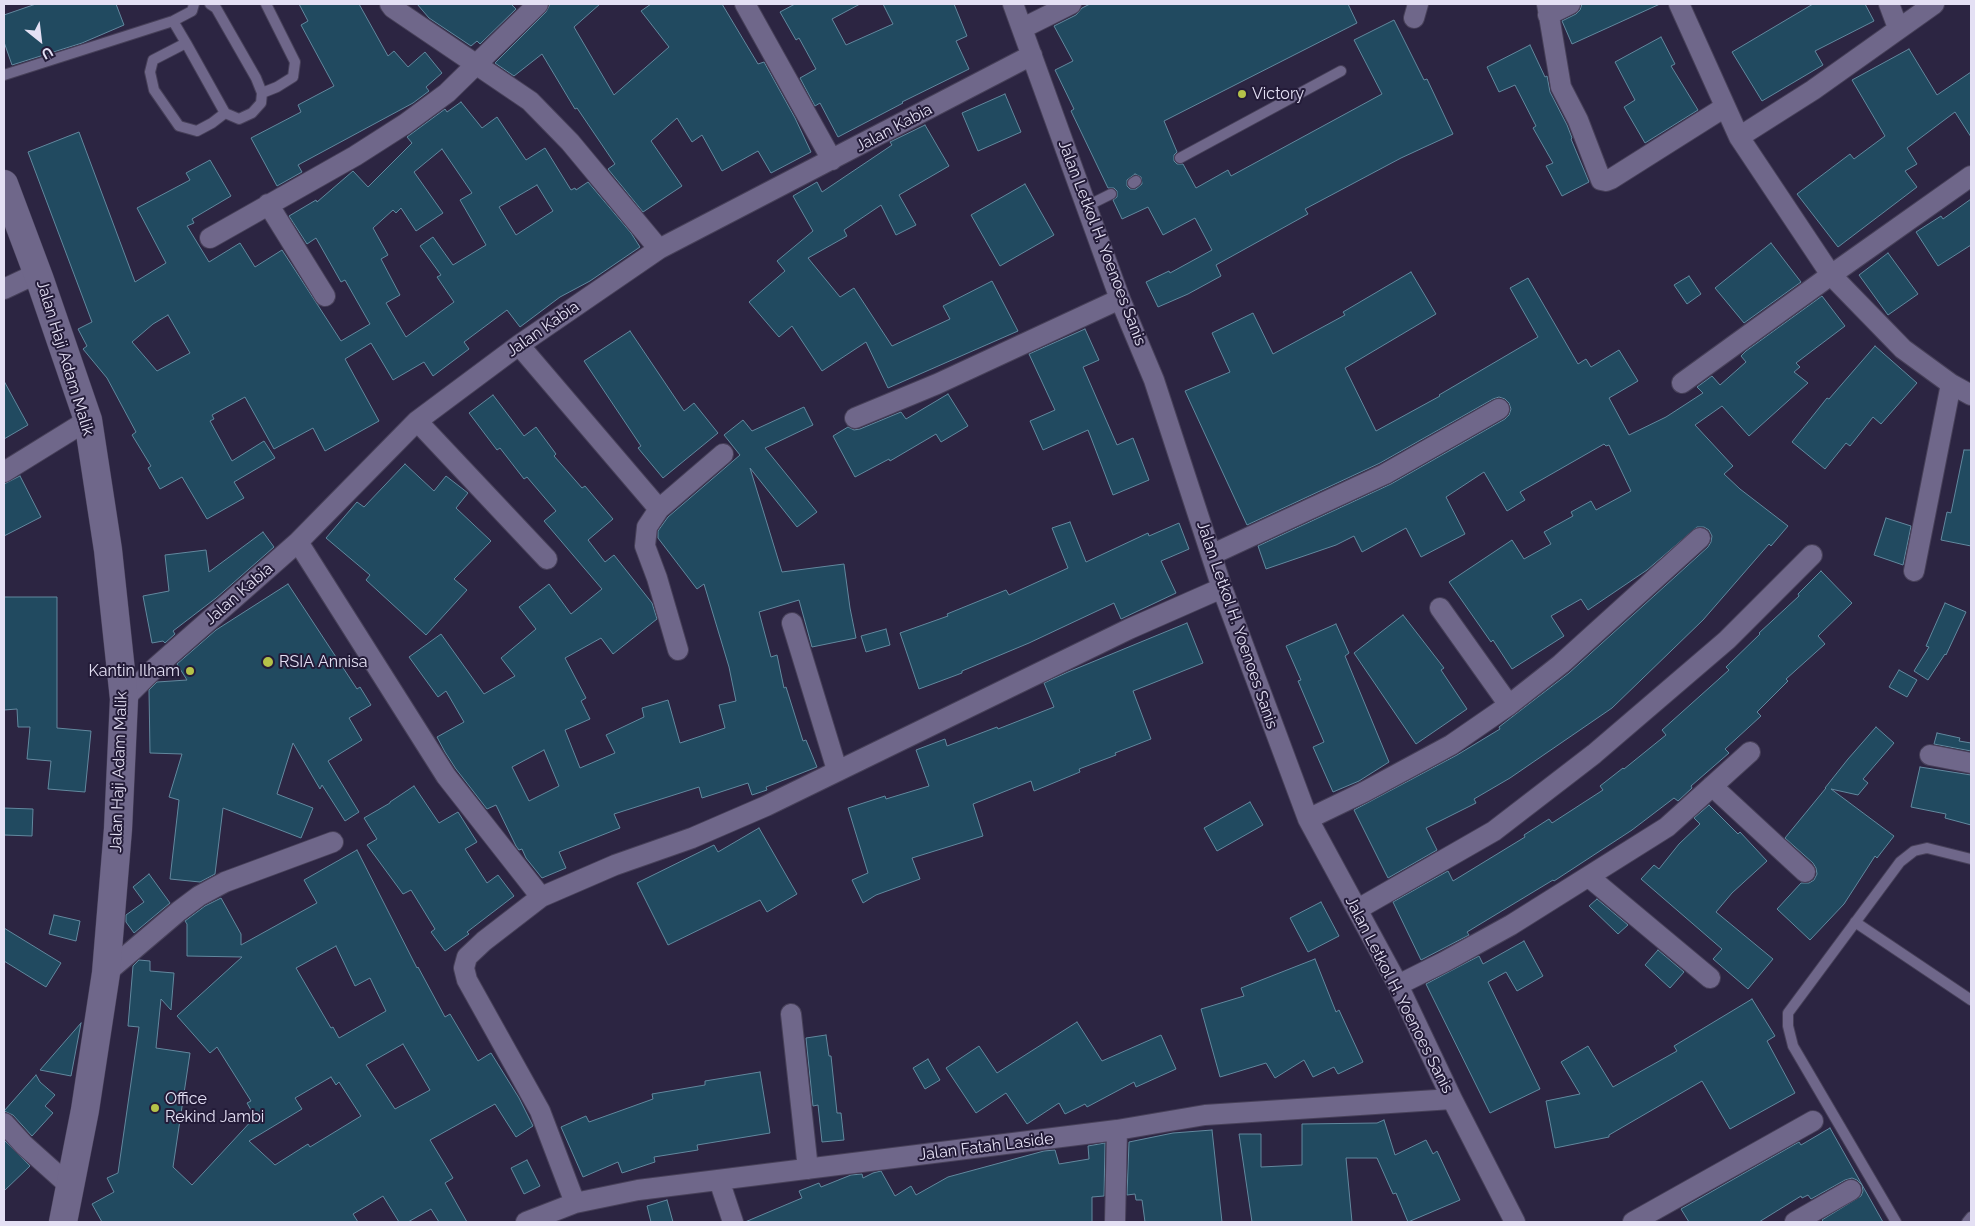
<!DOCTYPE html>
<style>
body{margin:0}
#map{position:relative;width:1975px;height:1226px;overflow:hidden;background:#2c2542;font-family:Raleway,sans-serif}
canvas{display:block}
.frame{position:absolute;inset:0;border:5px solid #e4e0f4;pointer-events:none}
.north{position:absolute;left:15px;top:15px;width:50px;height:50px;-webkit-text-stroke:4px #231b38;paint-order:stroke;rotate:151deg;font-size:14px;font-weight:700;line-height:20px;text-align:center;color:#e4e0f4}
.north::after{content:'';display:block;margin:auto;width:18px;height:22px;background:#e4e0f4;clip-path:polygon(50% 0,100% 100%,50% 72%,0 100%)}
</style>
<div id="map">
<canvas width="1975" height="1226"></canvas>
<div class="frame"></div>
<div class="north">U</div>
</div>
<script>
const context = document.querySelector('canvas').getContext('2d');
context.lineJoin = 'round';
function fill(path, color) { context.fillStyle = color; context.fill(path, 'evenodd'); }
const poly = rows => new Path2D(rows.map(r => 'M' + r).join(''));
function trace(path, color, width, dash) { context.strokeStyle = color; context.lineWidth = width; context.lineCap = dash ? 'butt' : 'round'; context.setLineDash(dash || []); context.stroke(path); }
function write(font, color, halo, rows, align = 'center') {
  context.font = font + ' Raleway,sans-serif'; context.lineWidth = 4; context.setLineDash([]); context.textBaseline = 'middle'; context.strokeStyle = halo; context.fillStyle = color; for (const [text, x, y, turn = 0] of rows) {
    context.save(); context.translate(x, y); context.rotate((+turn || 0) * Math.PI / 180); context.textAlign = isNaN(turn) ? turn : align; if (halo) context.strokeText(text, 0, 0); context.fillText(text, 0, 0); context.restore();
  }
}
const building = poly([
 [36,4,116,4,124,25,82,43,12,65,4,42,4,15,36,4],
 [299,4,359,4,388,56,394,51,408,67,425,52,442,73,426,87,429,91,413,103,298,165,302,172,277,186,251,138,301,112,298,105,334,86,301,25,308,21,299,4],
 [417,4,511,4,516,9,480,44,477,41,471,46,429,18,417,4],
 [550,4,600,4,574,27,614,95,669,47,641,11,651,4,722,4,758,64,764,62,795,118,811,152,771,173,758,151,722,171,702,135,692,142,677,118,651,141,682,186,643,212,608,169,615,164,577,108,575,109,542,54,514,76,495,63,546,12,550,4],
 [795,4,860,4,832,19,846,45,893,24,883,4,954,4,967,36,956,41,969,69,902,102,903,103,838,137,820,103,815,106,800,78,816,69,799,38,796,40,780,12,795,4],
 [1090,4,1348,4,1357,23,1164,121,1177,152,1174,155,1174,161,1177,164,1183,164,1196,188,1228,170,1231,176,1382,94,1354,40,1394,20,1424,80,1427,79,1453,134,1401,158,1305,209,1308,214,1216,265,1221,276,1188,294,1158,307,1146,282,1169,271,1170,273,1212,250,1195,218,1163,235,1148,207,1122,219,1113,200,1117,197,1117,191,1114,188,1108,188,1071,111,1074,109,1055,70,1073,61,1054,26,1076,15,1082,8,1090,4],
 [1135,174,1141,177,1142,184,1136,189,1130,189,1127,186,1127,180,1135,174],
 [1582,4,1660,4,1572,44,1562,21,1576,14,1580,10,1582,4],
 [1813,4,1865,4,1874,21,1815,51,1823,65,1762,101,1732,52,1813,4],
 [1661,37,1675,64,1671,66,1698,110,1645,143,1624,107,1635,100,1615,62,1661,37],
 [1530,45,1545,77,1547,76,1550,92,1567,125,1572,138,1571,139,1589,182,1562,196,1546,166,1553,163,1533,128,1536,126,1515,85,1499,92,1487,67,1530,45],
 [1909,49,1937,95,1971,72,1971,137,1955,112,1907,148,1917,164,1905,171,1917,187,1838,247,1797,194,1850,154,1854,159,1885,136,1852,80,1909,49],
 [1005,94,1021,132,978,151,962,113,1005,94],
 [461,102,482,128,497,117,526,160,545,148,571,190,575,188,576,190,588,182,631,233,640,247,590,281,560,297,520,327,507,310,464,342,469,349,433,376,424,362,393,380,371,343,345,359,379,421,325,451,313,428,274,449,245,397,212,415,214,419,210,421,232,461,264,441,275,458,234,482,244,498,207,519,182,477,160,489,148,468,151,466,132,435,136,432,107,378,83,349,87,346,78,329,92,322,28,152,79,132,135,282,166,263,137,208,190,180,186,173,210,160,231,196,192,219,194,223,187,226,209,262,240,243,255,267,282,250,341,341,370,324,345,280,341,282,316,238,307,244,289,216,316,200,317,202,353,171,368,187,412,143,407,137,445,109,447,112,461,102],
 [442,149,472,193,460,200,486,245,453,265,433,237,420,246,441,275,437,277,454,302,406,337,386,303,400,295,381,259,388,255,373,228,393,210,396,213,401,208,416,231,443,213,414,172,442,149],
 [537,185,553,211,516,235,499,207,537,185],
 [168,315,190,353,157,371,132,342,153,324,168,315],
 [925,125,949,166,899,195,916,225,896,235,881,205,844,230,847,236,808,258,840,297,854,288,892,346,950,319,943,306,992,281,1018,331,888,388,866,342,822,371,792,326,779,337,749,302,785,271,777,261,813,231,793,196,817,182,822,192,892,145,890,142,925,125],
 [1025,184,1054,235,1000,266,971,215,1025,184],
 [1971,199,1971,245,1938,266,1916,232,1941,216,1943,219,1971,199],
 [1771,243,1801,282,1744,323,1715,288,1771,243],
 [1888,253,1918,294,1888,315,1859,275,1888,253],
 [1411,272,1436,314,1345,368,1376,431,1440,396,1439,395,1538,337,1510,288,1528,278,1578,364,1586,359,1591,367,1619,350,1638,381,1609,398,1629,435,1666,417,1703,393,1697,387,1712,376,1720,385,1746,362,1741,356,1746,351,1822,296,1845,326,1796,363,1800,367,1794,372,1808,383,1749,436,1722,406,1695,425,1733,466,1724,474,1740,489,1788,526,1771,546,1769,544,1703,620,1612,708,1510,778,1474,799,1476,803,1426,828,1437,850,1388,878,1354,810,1457,755,1500,729,1499,727,1569,673,1708,547,1711,542,1712,536,1709,530,1704,527,1697,527,1647,570,1588,610,1581,599,1551,616,1564,636,1512,669,1493,640,1491,642,1449,582,1512,540,1524,559,1551,544,1544,532,1573,516,1571,512,1591,501,1596,510,1631,491,1609,445,1606,446,1604,444,1520,492,1525,500,1507,511,1484,472,1446,497,1465,534,1421,557,1406,528,1362,552,1354,536,1336,545,1266,569,1258,546,1391,484,1505,419,1509,415,1511,409,1509,403,1505,399,1499,397,1493,399,1380,463,1247,525,1185,391,1230,372,1212,333,1253,313,1273,354,1345,315,1343,312,1411,272],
 [1689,276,1701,294,1687,304,1674,285,1689,276],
 [1085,329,1099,360,1083,367,1117,445,1133,438,1149,480,1113,495,1088,430,1043,450,1030,421,1055,410,1029,354,1085,329],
 [630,331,684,411,694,403,718,433,663,478,638,448,641,446,584,361,630,331],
 [1875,346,1917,383,1881,424,1873,417,1850,446,1846,443,1825,469,1792,442,1827,398,1829,399,1875,346],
 [4,381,28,425,4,439,4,381],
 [948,394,968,426,941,442,936,434,890,461,889,459,855,477,833,436,848,427,854,430,860,429,901,412,906,419,948,394],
 [493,395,524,436,536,427,556,454,554,456,582,488,585,486,613,519,588,540,605,562,614,555,652,603,657,619,613,654,601,638,565,658,586,698,581,701,590,719,565,730,580,768,615,753,606,735,644,717,642,708,668,700,680,743,725,728,719,705,736,701,729,667,704,584,697,589,658,538,658,531,668,517,740,455,724,435,743,420,752,431,804,407,813,425,765,448,817,512,797,527,750,468,782,572,844,564,850,608,856,638,812,647,799,600,759,612,771,657,777,655,784,688,786,687,803,741,806,740,817,767,766,787,767,790,752,795,748,783,702,798,699,787,614,814,620,828,559,852,566,868,542,878,526,858,522,849,519,850,516,846,496,805,487,809,456,769,445,752,437,737,464,722,446,691,438,697,409,657,441,634,484,694,515,676,501,658,536,629,519,607,549,584,571,614,602,589,544,521,556,511,527,477,524,479,500,448,497,450,469,413,493,395],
 [544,750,559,786,529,801,512,767,544,750],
 [1964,450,1971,450,1971,546,1941,540,1947,512,1951,513,1964,450],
 [405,464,434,491,446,476,468,493,456,508,491,541,454,579,467,590,426,635,366,580,370,575,326,538,357,502,364,507,405,464],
 [20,476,41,517,4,536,4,484,20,476],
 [1886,518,1911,526,1903,565,1874,555,1886,518],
 [1070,522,1086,562,1148,533,1149,536,1179,523,1189,549,1161,561,1176,593,1121,619,1114,603,1029,643,962,671,962,673,919,689,900,633,948,616,947,614,1006,590,1009,595,1068,568,1052,528,1070,522],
 [263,532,274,547,216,598,173,631,175,634,165,643,163,641,152,643,143,596,169,591,165,555,206,550,209,572,263,532],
 [1821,571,1852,603,1818,636,1825,644,1786,679,1788,681,1757,712,1761,716,1725,749,1729,753,1691,786,1692,788,1678,801,1674,798,1632,830,1554,881,1553,880,1467,932,1469,935,1421,960,1393,902,1448,871,1453,881,1525,837,1524,835,1549,819,1552,823,1603,790,1600,786,1623,768,1624,769,1666,735,1662,730,1729,670,1726,667,1760,634,1759,633,1799,596,1798,594,1821,571],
 [288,584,357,689,360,687,371,705,349,718,362,740,328,761,359,812,345,821,322,785,320,789,293,743,277,794,313,808,301,838,223,808,215,874,200,882,170,879,179,800,169,797,182,754,150,753,149,690,157,682,187,680,177,664,216,630,288,584],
 [4,597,57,597,57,728,91,731,85,792,48,789,51,761,27,759,30,727,18,727,17,709,4,710,4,597],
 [1945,603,1966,612,1946,655,1945,654,1928,680,1914,671,1929,647,1926,646,1945,603],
 [1403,615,1444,668,1441,670,1467,709,1416,744,1354,653,1403,615],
 [1187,623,1203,663,1133,691,1151,739,1115,753,1116,755,1079,769,1080,772,1034,791,1031,781,973,804,983,836,912,858,920,879,876,895,863,903,852,880,868,873,848,808,885,796,886,799,929,786,916,750,945,739,947,746,997,727,998,729,1054,707,1044,683,1068,672,1187,623],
 [1336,624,1349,653,1345,656,1389,762,1359,781,1333,792,1313,747,1324,742,1298,681,1301,680,1286,646,1336,624],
 [886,629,890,645,866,652,861,636,886,629],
 [1899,670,1917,680,1907,697,1889,687,1899,670],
 [1876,727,1894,743,1863,779,1868,783,1858,795,1831,789,1894,836,1877,858,1875,856,1844,904,1810,940,1777,909,1801,883,1809,883,1814,880,1817,874,1816,868,1813,863,1785,838,1826,788,1825,788,1848,759,1876,727],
 [1937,733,1960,738,1959,741,1971,743,1971,751,1934,744,1937,733],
 [1920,767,1971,775,1971,825,1945,818,1946,814,1911,807,1920,767],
 [414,786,439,823,458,812,477,842,465,849,487,883,498,875,514,896,467,932,469,934,445,951,431,932,435,929,411,890,403,894,367,845,377,839,364,818,390,803,390,802,414,786],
 [1250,802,1263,825,1217,851,1204,828,1250,802],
 [1709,805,1738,834,1740,832,1767,861,1732,893,1716,912,1773,959,1748,989,1713,959,1722,949,1641,879,1654,865,1659,869,1679,844,1700,824,1694,818,1709,805],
 [4,808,33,809,32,836,4,835,4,808],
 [759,828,797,894,767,912,760,900,668,945,637,883,714,845,718,852,759,828],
 [357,850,417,968,418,967,445,1017,450,1014,478,1061,491,1053,519,1098,533,1126,516,1137,495,1104,430,1140,453,1178,445,1183,467,1222,439,1222,431,1209,408,1222,399,1222,383,1196,353,1214,358,1222,102,1222,92,1204,114,1192,107,1178,118,1173,139,1027,128,1026,133,966,139,960,150,961,150,971,174,973,171,1010,161,999,156,1048,190,1053,173,1167,192,1185,255,1117,247,1103,251,1101,217,1047,210,1053,177,1016,242,957,187,956,187,924,185,921,205,906,221,898,241,934,241,945,317,903,304,880,357,850],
 [336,946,355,986,370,978,386,1011,339,1038,333,1027,331,1028,296,968,336,946],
 [403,1044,430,1090,395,1109,366,1065,403,1044],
 [331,1077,336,1085,339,1082,361,1116,310,1147,308,1144,275,1165,249,1141,302,1109,295,1098,331,1077],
 [149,874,170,903,134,933,126,922,126,915,144,902,133,887,149,874],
 [1597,899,1628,925,1618,934,1589,906,1597,899],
 [1321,902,1339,936,1308,952,1290,918,1321,902],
 [54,915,80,921,76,941,49,934,54,915],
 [4,928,61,963,46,987,4,961,4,928],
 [1524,941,1543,976,1517,991,1506,972,1488,982,1540,1089,1490,1113,1426,984,1479,956,1483,964,1524,941],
 [1658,950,1684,972,1670,988,1645,965,1658,950],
 [1315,959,1336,1012,1339,1010,1363,1062,1338,1074,1334,1067,1313,1077,1304,1060,1275,1078,1266,1063,1220,1077,1201,1009,1244,996,1241,988,1315,959],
 [1752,999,1775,1036,1767,1041,1795,1093,1730,1129,1702,1081,1609,1135,1609,1137,1555,1148,1546,1101,1580,1094,1561,1062,1588,1046,1613,1087,1677,1051,1674,1046,1752,999],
 [1077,1022,1102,1061,1161,1035,1176,1069,1136,1087,1134,1082,1087,1107,1085,1104,1065,1114,1059,1103,1027,1124,1006,1093,976,1113,946,1068,979,1046,997,1073,1077,1022],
 [81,1023,71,1076,40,1070,81,1023],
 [826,1035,829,1056,831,1056,837,1113,841,1113,844,1140,822,1142,818,1105,813,1106,806,1038,826,1035],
 [928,1059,940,1080,925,1089,913,1068,928,1059],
 [760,1072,770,1133,697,1145,698,1150,654,1157,655,1162,622,1173,618,1162,583,1177,561,1127,586,1116,589,1122,653,1099,652,1094,705,1085,705,1081,760,1072],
 [36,1075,40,1082,55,1095,45,1106,53,1113,32,1136,13,1115,4,1111,36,1075],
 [1384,1120,1395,1155,1426,1140,1433,1154,1437,1151,1460,1200,1408,1222,1396,1193,1393,1194,1377,1158,1346,1158,1352,1222,1252,1222,1239,1134,1261,1134,1261,1167,1302,1165,1302,1124,1377,1123,1384,1120],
 [1830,1128,1883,1222,1824,1222,1822,1220,1861,1196,1863,1191,1862,1185,1857,1180,1852,1178,1845,1180,1811,1199,1808,1195,1802,1198,1801,1196,1759,1222,1689,1222,1681,1209,1799,1142,1801,1145,1830,1128],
 [1212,1130,1222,1222,1145,1222,1142,1200,1136,1200,1135,1194,1127,1195,1129,1142,1173,1133,1212,1130],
 [4,1140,30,1166,4,1191,4,1140],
 [1105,1143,1104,1196,1092,1197,1092,1222,745,1222,802,1198,799,1191,819,1183,821,1187,851,1175,862,1174,863,1178,873,1173,881,1171,895,1196,911,1186,916,1195,948,1177,1044,1151,1055,1150,1059,1164,1089,1159,1088,1146,1105,1143],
 [527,1160,540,1186,524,1194,511,1168,527,1160],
 [667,1200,673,1222,651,1222,647,1206,667,1200]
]);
fill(building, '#214a60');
trace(building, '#62889e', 1);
const service = poly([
 [210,4,216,8,256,78,262,93,277,87,293,77,295,62,266,4],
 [173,21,186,43,225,113,212,123,197,131,179,126,154,90,150,72,153,60,186,43],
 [4,75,173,21,192,11,194,4],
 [225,113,239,119,252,113,261,103,262,93],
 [1180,158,1341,71],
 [1133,183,1136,181],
 [1087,206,1111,194],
 [1855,922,1971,1000],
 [1896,1222,1793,1046,1788,1026,1788,1013,1900,862,1914,851,1927,848,1971,859],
 [1967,1222,1971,1217]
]);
const minor = poly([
 [390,4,393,8,530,101,570,142,659,249],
 [745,4,832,160],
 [1013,4,1120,299,1154,380,1222,588,1308,819,1398,985,1452,1099,1515,1222],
 [1547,4,1561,87,1578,120,1601,180,1606,181,1611,179,1725,107],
 [1679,4,1739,137,1831,275,1903,349,1951,384,1971,395],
 [1889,4,1898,28],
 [1548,15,1570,4],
 [1414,18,1418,4],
 [1023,28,1071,4],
 [1739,137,1813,90,1934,4],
 [268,204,325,296],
 [210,238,355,156,405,124,447,93,538,4],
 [4,289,38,273],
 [519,345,659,509],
 [1682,383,1831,275,1971,176],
 [855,418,937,384,1120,299],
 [417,421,547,559],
 [4,472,88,420],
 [298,542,446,776,541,897],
 [1213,554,1385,474,1499,409],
 [1914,571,1951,384],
 [1440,608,1509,705],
 [792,623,837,770],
 [678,650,657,578,645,546,647,527,659,509,723,454],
 [124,699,156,667,298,542,417,421,519,345,659,249,1032,55],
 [1930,755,1971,763],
 [1712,786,1805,872],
 [1308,819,1364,792,1451,745,1509,705,1561,664,1700,538],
 [1589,877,1710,978],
 [1358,909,1494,831,1594,754,1727,640,1812,555],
 [106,973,179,911,199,896,225,882,333,842],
 [1398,985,1444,962,1511,925,1667,827,1750,752],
 [791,1014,808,1169],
 [4,1123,24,1145,71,1187],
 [719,1180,733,1222],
 [575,1203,540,1111,467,980,464,968,467,957,484,941,541,897,615,865,692,838,766,806,1129,629,1222,588],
 [526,1222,575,1203,638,1190,1117,1130,1205,1115,1452,1099],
 [1115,1222,1117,1130],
 [1633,1222,1813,1121],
 [1795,1222,1851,1190]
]);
const secondary = poly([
 [4,184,40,280,88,420,108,550,124,699,118,829,106,973,85,1110,63,1222]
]);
trace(service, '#474059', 12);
trace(minor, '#474059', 22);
trace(secondary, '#474059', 29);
trace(service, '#6f678a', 10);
trace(minor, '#6f678a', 20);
trace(secondary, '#6f678a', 28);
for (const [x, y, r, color] of [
 [1242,94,5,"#b5c249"],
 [268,662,6,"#b5c249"],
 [190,671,5,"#b5c249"],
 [155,1108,5,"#b5c249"]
]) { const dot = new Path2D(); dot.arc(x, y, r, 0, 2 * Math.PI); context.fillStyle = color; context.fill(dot); trace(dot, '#231b38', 2); }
write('16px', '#e4e0f4', '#231b38', [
 ["Victory",1252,94],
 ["RSIA Annisa",279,662],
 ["Kantin Ilham",180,671,"right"],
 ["Office",165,1099],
 ["Rekind Jambi",165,1117]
], 'left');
write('16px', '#e4e0f4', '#231b38', [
 ["Jalan Kabia",894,128,-28],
 ["Jalan Letkol H. Yoenoes Sanis",1102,243,69],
 ["Jalan Kabia",543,329,-35],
 ["Jalan Haji Adam Malik",65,358,73],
 ["Jalan Kabia",239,594,-41],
 ["Jalan Letkol H. Yoenoes Sanis",1237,625,71],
 ["Jalan Haji Adam Malik",119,772,-88],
 ["Jalan Letkol H. Yoenoes Sanis",1399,995,63],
 ["Jalan Fatah Laside",986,1147,-7]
]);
</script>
